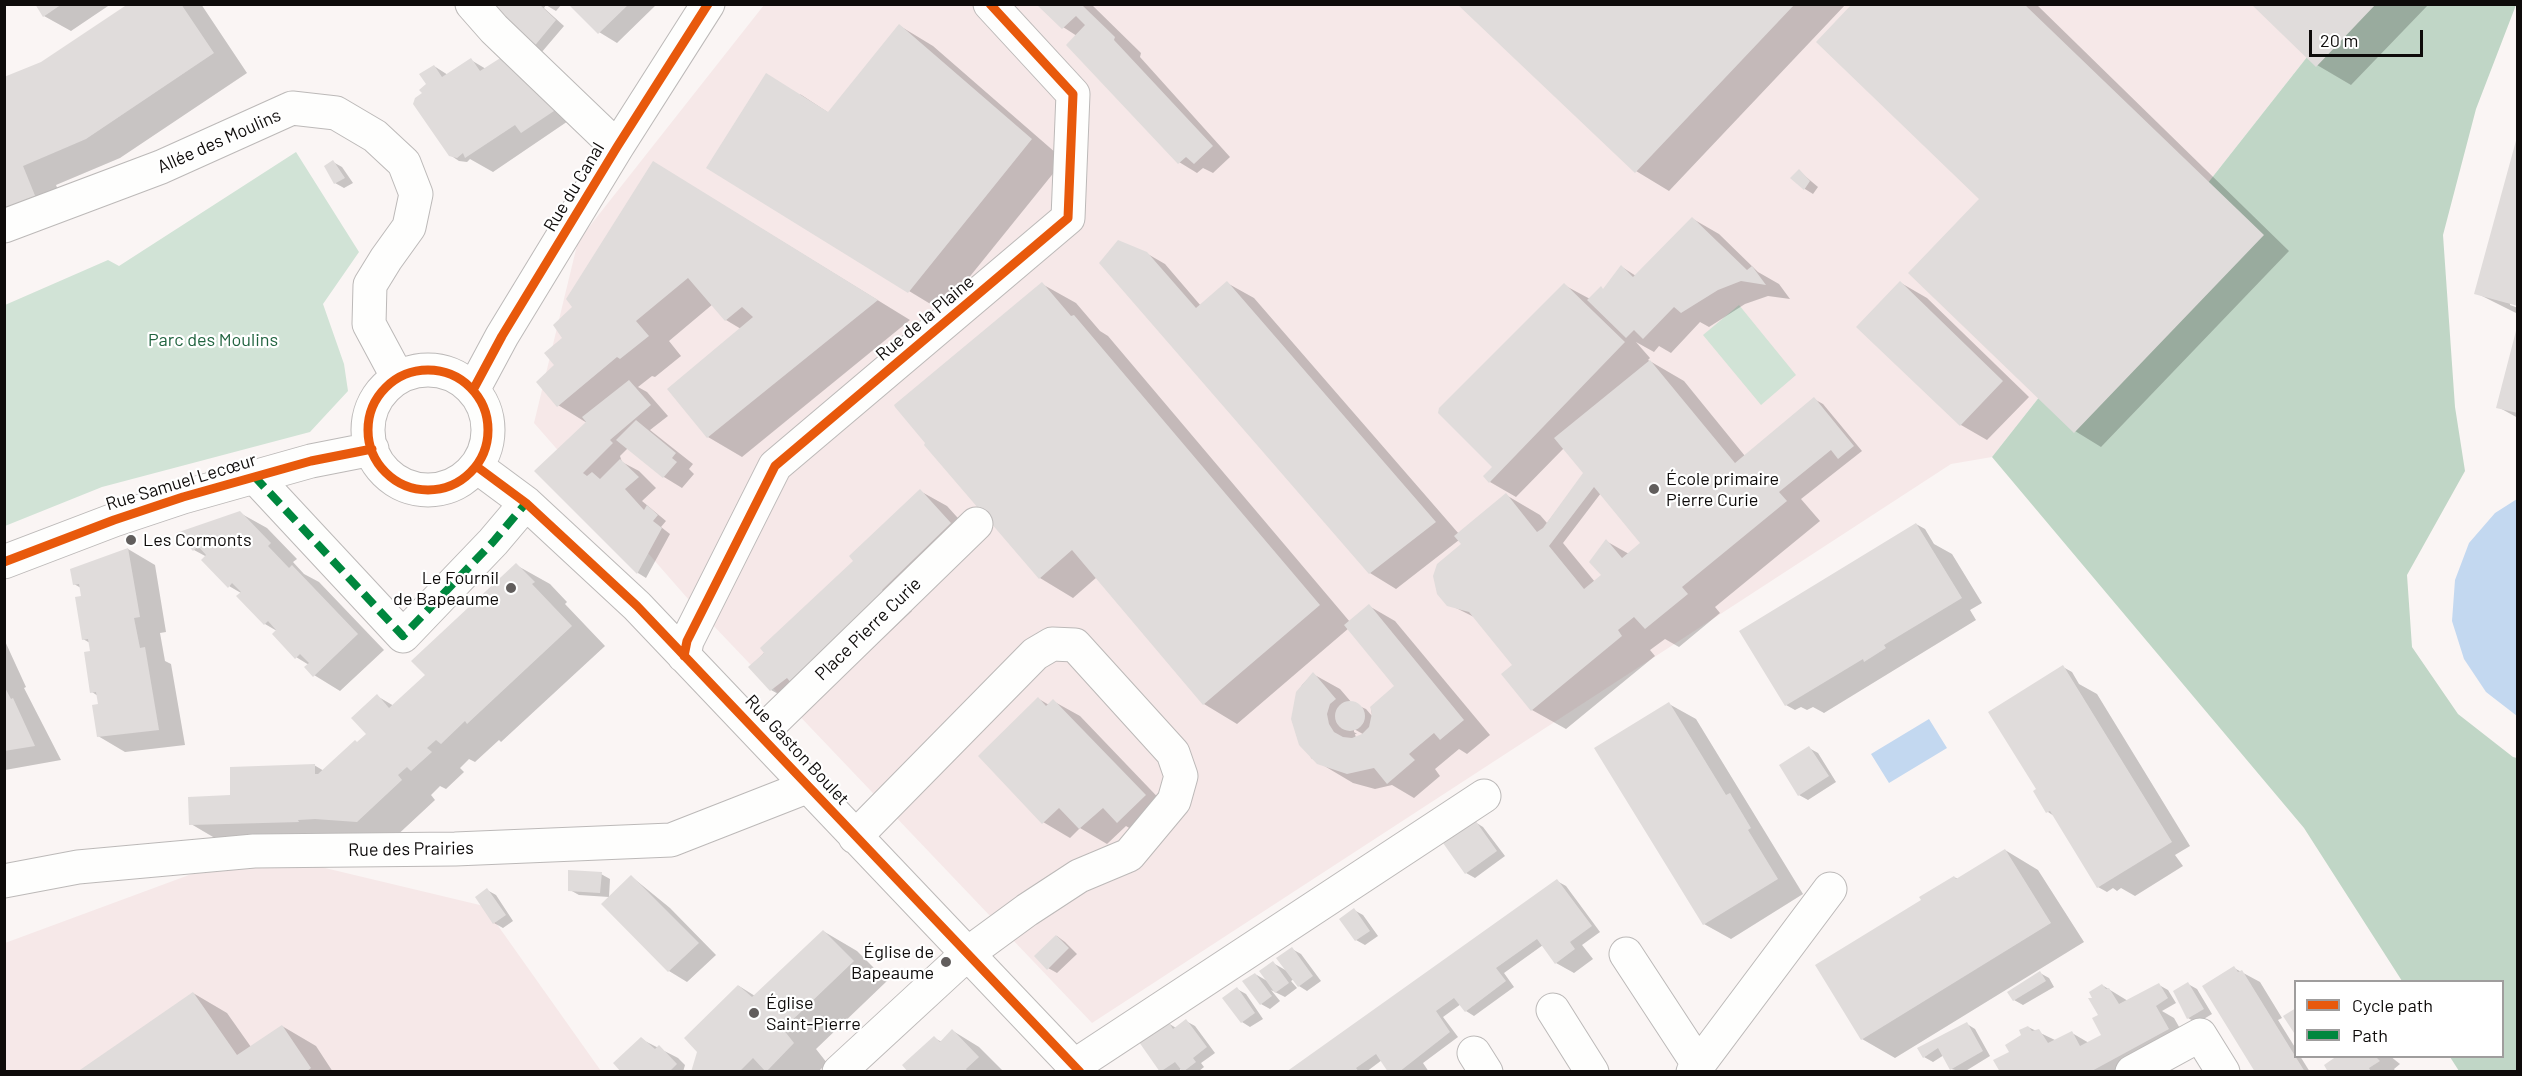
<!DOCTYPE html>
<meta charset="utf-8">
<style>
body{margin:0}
#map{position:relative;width:2522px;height:1076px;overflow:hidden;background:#faf5f4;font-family:Barlow,sans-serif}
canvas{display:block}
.frame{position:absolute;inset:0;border:6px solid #0e0b0a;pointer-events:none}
.legend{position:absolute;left:2294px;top:980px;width:210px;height:78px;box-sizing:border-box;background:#fff;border:2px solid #9f9d9d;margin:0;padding:8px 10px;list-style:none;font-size:18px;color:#0e0b0a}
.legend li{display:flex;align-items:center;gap:12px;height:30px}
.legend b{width:30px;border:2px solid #9f9d9d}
.scale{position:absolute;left:2309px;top:30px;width:114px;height:27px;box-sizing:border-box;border:3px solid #0e0b0a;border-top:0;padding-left:8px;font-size:18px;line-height:21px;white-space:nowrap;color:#0e0b0a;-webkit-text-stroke:4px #fff;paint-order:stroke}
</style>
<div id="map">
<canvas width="2522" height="1076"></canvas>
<div class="frame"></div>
<ul class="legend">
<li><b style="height:8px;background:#e8590c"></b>Cycle path</li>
<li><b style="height:8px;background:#00873e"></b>Path</li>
</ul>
<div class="scale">20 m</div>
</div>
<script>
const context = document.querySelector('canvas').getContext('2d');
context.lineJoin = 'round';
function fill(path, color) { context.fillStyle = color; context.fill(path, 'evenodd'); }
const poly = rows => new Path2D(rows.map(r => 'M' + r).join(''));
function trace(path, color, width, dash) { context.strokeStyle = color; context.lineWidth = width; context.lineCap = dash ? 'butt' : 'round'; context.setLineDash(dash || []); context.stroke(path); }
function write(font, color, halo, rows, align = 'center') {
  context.font = font + ' Barlow,sans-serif'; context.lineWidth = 4.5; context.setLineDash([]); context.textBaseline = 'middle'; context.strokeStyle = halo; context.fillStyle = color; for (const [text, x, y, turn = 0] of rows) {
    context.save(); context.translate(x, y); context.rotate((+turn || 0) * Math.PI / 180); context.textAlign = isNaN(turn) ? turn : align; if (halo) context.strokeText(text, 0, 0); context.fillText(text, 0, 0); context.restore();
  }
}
fill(poly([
 [764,5,2348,5,1992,457,1951,464,1092,1023,689,600,534,423,578,241],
 [254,851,484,906,601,1071,5,1072,5,943]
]), '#f6e8e8');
fill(poly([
 [296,152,359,252,323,304,344,364,348,391,310,432,102,487,5,526,5,305,108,260,119,266],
 [1739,305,1796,375,1761,405,1703,335]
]), '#d1e3d6');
fill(poly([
 [2348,5,2516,5,2476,109,2443,235,2455,407,2465,471,2407,575,2412,647,2458,714,2513,757,2517,758,2517,1071,2459,1071,2450,1057,2502,1056,2502,982,2402,981,2304,828,1992,457]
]), '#c0d6c6');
fill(poly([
 [2517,499,2517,716,2486,692,2464,659,2452,621,2455,580,2469,543,2495,513],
 [1929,719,1947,748,1889,783,1871,754]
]), '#c3d8f0');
fill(poly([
 [36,4,111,4,71,31,44,16],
 [130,4,201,4,247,73,120,158,56,185,68,214,4,219,42,64],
 [487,4,562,4,556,11,546,5,544,8,564,26,541,53],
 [570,4,657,4,617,43,599,32],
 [1040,4,1091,4,1141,53,1140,57,1230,157,1213,173,1203,168,1197,173,1179,162,1077,36,1063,27],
 [1459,4,1846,4,1669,191,1636,171],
 [1854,4,2036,4,2289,251,2101,447,2075,431,1981,199],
 [2253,4,2429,4,2351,85,2317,65],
 [900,26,933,46,1064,160,942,311,909,291,800,94,829,113],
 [471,60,486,69,577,115,493,172,470,159,467,162,459,161,450,155,424,94,434,66,448,75],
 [333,162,342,167,353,183,344,188,335,183],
 [1799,171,1818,187,1813,194,1805,189],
 [687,183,910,320,742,457,708,437,741,329,726,320,713,304,669,341,681,356,655,377,652,376,638,387,647,392,668,416,650,430,693,464,689,469,694,474,682,488,664,477,628,448,620,456,622,462,639,471,656,488,642,501,666,521,661,527,670,534,646,578,638,573,537,471,587,423,558,405,556,365,564,338],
 [1693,219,1719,234,1758,272,1779,284,1790,299,1768,296,1745,304,1709,327,1700,322,1671,353,1659,346,1654,352,1636,342,1650,358,1648,360,1684,381,1745,456,1814,399,1823,404,1862,451,1801,499,1820,521,1715,607,1720,613,1679,647,1665,639,1650,650,1655,656,1566,729,1532,710,1515,665,1476,618,1448,604,1463,545,1459,540,1396,589,1370,573,1146,253,1165,264,1201,306,1227,283,1254,298,1459,534,1506,495,1540,515,1547,523,1585,473,1564,448,1516,497,1490,482,1564,285,1590,299,1604,290,1622,267,1636,276],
 [1601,493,1642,543,1629,554,1606,541,1604,576,1595,582,1563,543],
 [1901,283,1927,298,2029,397,1987,440,1961,425],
 [1042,284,1076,303,1100,331,1108,336,1350,622,1369,606,1395,621,1490,735,1467,754,1459,749,1435,769,1440,776,1414,798,1392,785,1375,789,1353,783,1311,758,1295,701,1302,685,1313,674,1340,689,1352,703,1366,709,1372,716,1371,707,1396,686,1349,628,1237,724,1204,704,1097,577,1073,598,1040,578],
 [1354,729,1368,737,1356,738,1355,734,1357,734,1354,732],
 [2476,293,2510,302,2510,305,2518,308,2518,314],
 [2518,330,2518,418,2498,407],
 [920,491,947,506,977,539,907,606,912,611,820,698,780,695,771,690,750,667,855,562],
 [240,513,267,528,297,559,293,562,304,574,319,582,384,650,340,691,314,675,309,665,296,657,277,631,265,624,241,593,229,586,207,557,194,550,179,533],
 [1916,524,1925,529,1934,544,1952,554,1982,603,1970,610,1976,620,1824,713,1813,707,1807,710,1801,707,1795,710,1786,705],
 [128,549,155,565,166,632,160,633,165,661,171,664,185,745,125,752,98,736,100,705,98,696,92,692,92,652,90,643,83,639,83,597,81,588,74,584,72,570],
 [516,565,550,584,567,602,565,604,605,646,501,742,499,740,475,762,469,759,460,768,464,772,446,789,440,786,431,795,435,800,392,840,225,844,191,824,232,796,314,765,324,771,368,734,377,696,394,706,427,675],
 [4,639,26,687,24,688,61,760,5,770],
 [2063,667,2072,672,2079,684,2097,694,2190,846,2175,855,2183,866,2135,896,2121,888,2117,891,2113,888,2107,892,2098,887,2054,816,2048,812,2035,792,2038,790],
 [1039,699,1049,705,1053,701,1080,716,1171,811,1144,837,1126,826,1107,844,1080,828,1070,838,1043,822],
 [1669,704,1696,719,1803,894,1731,939,1704,924],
 [1809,748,1818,753,1836,782,1808,800,1799,795],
 [1475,822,1483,827,1505,856,1475,878,1466,873],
 [2005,850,2038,870,2084,942,1895,1058,1862,1039,1923,901,1954,877,1958,879],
 [601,874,610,879,609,897,579,895,570,890],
 [632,877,670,908,716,955,687,982,669,971,603,904],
 [1557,881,1566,886,1600,932,1582,945,1593,959,1574,973,1556,963,1543,945,1504,973,1514,987,1474,1016,1466,1011,1461,1004,1443,1017,1458,1037,1423,1063,1429,1072,1390,1072,1382,1060,1366,1072,1289,1072],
 [487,890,496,895,513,921,503,928,494,923,477,897],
 [1354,910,1363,915,1378,936,1365,945,1356,940],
 [823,931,857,951,887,981,816,1049,827,1063,818,1072,693,1072,739,986,755,996],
 [1057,936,1065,942,1077,954,1057,973,1048,968],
 [1292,949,1301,954,1321,981,1307,991,1299,986,1294,979,1291,981,1297,988,1285,997,1271,990,1280,1001,1270,1009,1261,1004,1255,974,1269,982,1273,963,1287,971],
 [2234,968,2260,982,2282,1018,2278,1020,2296,1049,2296,1056,2300,1056,2310,1072,2257,1072],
 [2040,973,2049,978,2054,987,2023,1005,2014,1000],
 [2188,984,2197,989,2212,1014,2197,1023,2188,1018],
 [2102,985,2128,1001,2159,985,2168,990,2176,1003,2162,1011,2174,1018,2186,1039,2126,1072,2001,1072,2028,1027,2057,1041,2072,1033,2089,1043,2103,1036,2100,1016,2094,999],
 [1237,989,1246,994,1263,1019,1250,1027,1242,1022],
 [193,993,227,1013,251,1047,282,1026,316,1046,333,1072,79,1072],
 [1186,1021,1195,1026,1215,1053,1201,1063,1204,1067,1198,1072,1184,1072,1181,1069,1177,1072,1163,1072,1141,1042,1168,1023,1176,1028],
 [1967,1024,1975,1029,1990,1056,1964,1072,1951,1069,1944,1055,1933,1062,1924,1057],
 [953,1031,979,1047,1004,1072,910,1072,934,1038,942,1042],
 [641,1039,678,1058,685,1065,683,1072,623,1072],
 [2340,1056,2390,1056,2400,1064,2394,1069,2396,1072,2330,1072]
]), '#0003');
fill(poly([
 [35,4,62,4,43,17],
 [128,4,181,4,214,53,86,139,23,166,36,198,4,210,4,77,41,62],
 [485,4,539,4,556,20,532,49],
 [568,4,629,4,598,34],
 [1457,4,1795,4,1635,173],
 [1852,4,2024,4,2264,235,2074,433,1908,273,1979,199,1816,42],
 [2251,4,2376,4,2316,67],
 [1037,5,1082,5,1115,37,1114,40,1213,146,1194,164,1186,157,1178,164,1066,45,1085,25,1076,16,1062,29],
 [899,24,1032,139,908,293,706,168,766,73,828,112],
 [505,55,560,107,521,133,515,125,465,158,463,153,457,158,449,156,413,104,415,98,422,93,419,90,426,84,419,74,434,65,442,77,471,58,480,71],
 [2517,137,2518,137,2518,306,2474,294],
 [333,160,345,178,334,184,324,166],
 [653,161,878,300,707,438,667,389,753,317,742,307,725,321,688,278,636,321,649,336,620,359,617,357,557,407,536,382,554,365,544,353,562,338,553,325,572,307,566,299],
 [1799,169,1810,181,1804,190,1790,178],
 [1692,217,1747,270,1752,266,1766,285,1741,281,1718,290,1681,313,1674,307,1643,339,1634,330,1626,338,1587,300,1601,286,1603,289,1621,265,1633,277],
 [1118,240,1147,252,1196,308,1227,281,1436,522,1369,574,1099,263],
 [1900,281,2003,381,1960,426,1856,327],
 [1042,282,1071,316,1074,315,1320,605,1203,705,1072,550,1039,579,924,445,925,443,895,407,894,405],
 [1564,283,1625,342,1489,483,1483,476,1492,467,1438,413,1439,408],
 [2517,327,2518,327,2518,413,2496,408],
 [1650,360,1735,463,1814,397,1854,446,1838,459,1831,450,1779,492,1787,501,1682,587,1688,594,1645,629,1634,617,1618,630,1622,636,1531,711,1501,674,1512,665,1469,612,1447,606,1437,594,1433,576,1437,564,1461,544,1454,536,1506,493,1537,532,1543,528,1583,473,1554,438],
 [1594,487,1640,543,1622,558,1606,539,1589,562,1601,575,1584,589,1549,546],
 [629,380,651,405,610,440,613,443,583,473,587,476,592,472,600,479,620,459,639,477,625,489,644,510,647,505,658,515,653,521,662,528,637,574,534,471,586,422,582,417],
 [636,420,676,453,672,458,677,462,663,478,616,440],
 [920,489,951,523,882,590,887,595,792,684,787,678,770,691,748,667,764,653,760,648,853,561,849,556],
 [240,511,271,543,268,546,289,568,292,565,358,634,313,677,304,667,309,663,300,654,295,659,272,634,276,630,268,621,264,625,236,596,241,592,232,583,228,588,201,560,206,555,198,546,193,551,176,533],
 [1916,523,1962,598,1884,645,1886,648,1864,662,1863,659,1785,706,1739,631],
 [128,548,140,617,134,618,140,648,145,647,159,730,97,737,92,705,98,704,96,692,90,693,84,652,90,651,88,639,82,640,75,597,81,596,79,584,73,585,70,569],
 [516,563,535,582,532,584,572,626,467,724,465,721,441,744,436,740,427,748,432,752,411,771,407,767,398,775,402,780,357,822,315,819,298,820,299,822,189,825,188,797,230,795,230,767,315,764,315,774,318,774,355,740,357,742,366,734,351,718,377,694,389,708,425,675,411,661],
 [1369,604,1464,720,1440,740,1434,733,1409,754,1415,760,1387,784,1374,768,1347,774,1317,764,1299,745,1291,719,1296,692,1313,672,1336,699,1330,704,1327,714,1329,724,1334,732,1343,737,1352,738,1362,734,1369,727,1372,713,1370,707,1394,686,1344,625],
 [2063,665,2172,842,2097,888,2050,811,2046,813,2033,791,2036,789,1988,712],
 [4,686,11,699,13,698,35,746,4,751],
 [1038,697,1046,706,1053,699,1146,795,1117,823,1103,808,1079,829,1059,808,1042,824,978,756],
 '1335 716a15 15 0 1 1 30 0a15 15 0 1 1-30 0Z',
 [1669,702,1726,795,1730,793,1751,828,1748,830,1778,879,1703,925,1594,748],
 [1809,746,1829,776,1798,796,1779,765],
 [1475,820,1497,851,1465,874,1443,843],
 [2005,849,2051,923,1861,1040,1815,965,1921,900,1919,897,1954,876,1956,879],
 [568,870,602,872,600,893,568,891],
 [631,875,699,943,668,972,601,904],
 [1557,879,1592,926,1570,942,1575,949,1555,964,1537,939,1496,968,1506,981,1465,1012,1454,998,1436,1011,1450,1032,1399,1072,1388,1072,1376,1054,1356,1068,1359,1072,1286,1072],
 [487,888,506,915,493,924,475,897],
 [1354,908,1370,931,1355,941,1339,919],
 [823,930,854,961,783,1029,794,1043,766,1072,753,1058,739,1072,691,1072,697,1052,684,1038,738,985,752,997],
 [1056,935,1069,948,1047,970,1034,956],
 [1292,947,1313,976,1298,987,1276,958],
 [1273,961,1289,983,1275,993,1259,971],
 [2234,966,2238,972,2242,970,2305,1072,2255,1072,2202,986],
 [2040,971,2046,981,2013,1001,2007,992],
 [1255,973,1272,996,1260,1005,1242,981],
 [2188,982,2204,1009,2187,1019,2173,991],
 [2159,983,2168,998,2156,1006,2169,1029,2090,1072,2000,1072,1993,1060,2009,1052,2005,1045,2021,1035,2019,1030,2028,1026,2032,1031,2039,1029,2048,1043,2072,1031,2080,1046,2101,1035,2092,1018,2098,1015,2088,998,2092,998,2089,992,2102,984,2106,989,2109,988,2119,1004],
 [1237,987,1255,1013,1241,1023,1222,998],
 [193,992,237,1055,282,1025,311,1068,306,1072,77,1072],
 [2296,1008,2296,1036,2283,1016],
 [1186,1019,1207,1047,1193,1058,1196,1062,1183,1072,1175,1062,1160,1072,1139,1042,1168,1021,1173,1029],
 [1967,1022,1983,1051,1950,1070,1938,1048,1923,1058,1917,1048],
 [952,1029,979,1057,966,1069,968,1072,908,1072,902,1065,934,1036,940,1042],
 [641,1037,655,1049,659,1045,677,1064,669,1072,621,1072,613,1063],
 [2337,1056,2379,1056,2377,1058,2380,1061,2369,1068,2371,1072,2328,1072,2324,1065]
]), '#e0dcdb');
const minor = poly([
 [472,4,494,29,617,147],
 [4,226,161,167,292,108,336,113,375,136,404,163,416,194,409,227,386,259,370,285,369,324,398,378],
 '368 430a60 60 0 1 1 120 0a60 60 0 1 1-120 0Z',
 [473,390,502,336,617,147,708,4],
 [476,466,526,503,637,606,1080,1072],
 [254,476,403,636,493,542,526,503],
 [4,562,114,520,183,497,311,461,372,449],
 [684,656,687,641,775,466,1068,218,1073,94,990,4],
 [760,734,976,524],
 [4,881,78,867,254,851,455,849,671,840,809,786],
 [1626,954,1698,1064],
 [1553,1010,1592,1072],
 [1474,1053,1486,1072],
 [1074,1066,1484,796],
 [839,1072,967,954,1027,910,1079,876,1129,855,1174,801,1181,776,1173,753,1075,645,1052,644,1035,654,855,837],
 [1693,1072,1830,889],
 [2132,1072,2200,1035,2223,1072]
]);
trace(minor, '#bcb9b8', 35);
trace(minor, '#fefefd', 33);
trace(poly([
 [254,476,403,636,493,542,526,503]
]), '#00873e', 8, [15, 8]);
trace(poly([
 '368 430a60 60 0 1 1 120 0a60 60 0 1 1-120 0Z',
 [473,390,502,336,617,147,708,4],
 [476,466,526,503,637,606,1080,1072],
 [4,562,114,520,183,497,311,461,372,449],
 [684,656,687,641,775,466,1068,218,1073,94,990,4]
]), '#e8590c', 9);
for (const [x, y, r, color] of [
 [1654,489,6,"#615d5c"],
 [131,540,6,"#615d5c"],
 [511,588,6,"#615d5c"],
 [946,962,6,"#615d5c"],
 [754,1013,6,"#615d5c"]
]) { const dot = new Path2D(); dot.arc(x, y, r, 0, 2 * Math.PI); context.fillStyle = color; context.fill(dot); trace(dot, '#fff', 2); }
write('18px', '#0e0b0a', '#fff', [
 ["Allée des Moulins",219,141,-24],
 ["Rue du Canal",574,187,-59],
 ["Rue de la Plaine",925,318,-40],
 ["Rue Samuel Lecœur",181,482,-17],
 ["Place Pierre Curie",868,629,-44],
 ["Rue Gaston Boulet",797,750,47],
 ["Rue des Prairies",411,849,-1]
]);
write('18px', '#216440', '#fff', [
 ["Parc des Moulins",213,340]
]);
write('18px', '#0e0b0a', '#fff', [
 ["École primaire",1666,479],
 ["Pierre Curie",1666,500],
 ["Les Cormonts",143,540],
 ["Le Fournil",499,578,"right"],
 ["de Bapeaume",499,599,"right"],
 ["Église de",934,952,"right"],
 ["Bapeaume",934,973,"right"],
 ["Église",766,1003],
 ["Saint-Pierre",766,1024]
], 'left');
</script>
